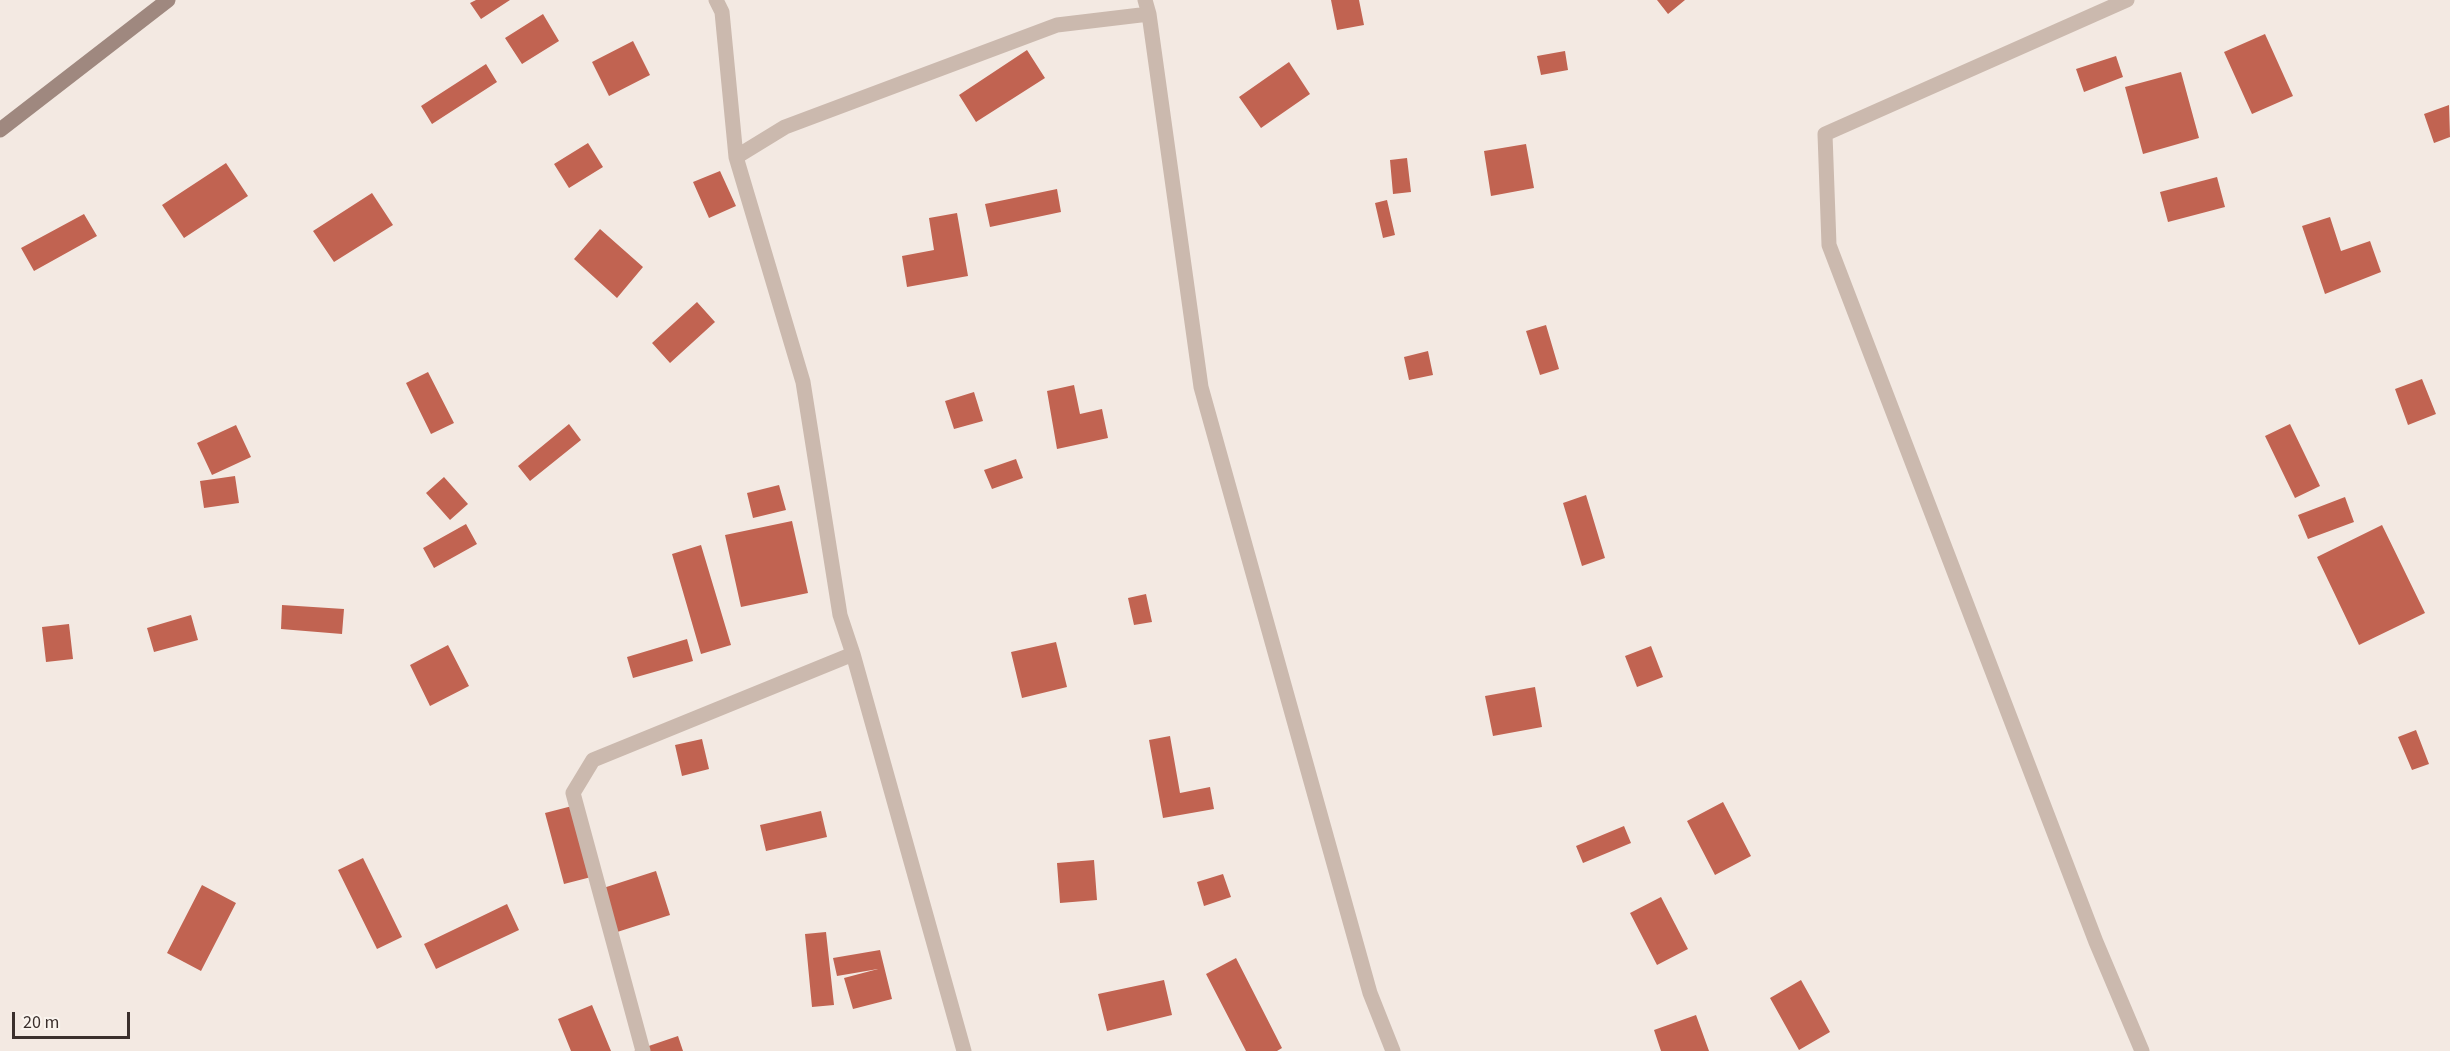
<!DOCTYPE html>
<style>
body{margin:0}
#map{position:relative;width:2450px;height:1051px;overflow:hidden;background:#f3e9e2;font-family:"Source Sans 3",sans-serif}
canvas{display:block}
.scale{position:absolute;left:12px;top:1012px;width:118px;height:27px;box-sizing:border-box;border:3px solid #3a2f2c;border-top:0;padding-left:8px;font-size:18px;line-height:21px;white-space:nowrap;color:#3a2f2c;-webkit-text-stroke:4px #faf4ee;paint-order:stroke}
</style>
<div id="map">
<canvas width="2450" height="1051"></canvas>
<div class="scale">20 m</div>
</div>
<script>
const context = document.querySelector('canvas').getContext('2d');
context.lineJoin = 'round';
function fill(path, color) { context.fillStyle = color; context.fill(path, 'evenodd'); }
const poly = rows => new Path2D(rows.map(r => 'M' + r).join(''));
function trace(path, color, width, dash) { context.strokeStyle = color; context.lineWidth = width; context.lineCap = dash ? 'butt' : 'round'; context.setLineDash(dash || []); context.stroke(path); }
fill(poly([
 [476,0,510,0,481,19,470,3],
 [1331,0,1359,0,1364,25,1337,30],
 [1657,0,1685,0,1668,14],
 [543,14,559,41,522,64,505,38],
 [2265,34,2293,96,2252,114,2224,52],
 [633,41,650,75,609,96,592,62],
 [1027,50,1045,78,976,122,959,95],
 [1565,51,1568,70,1541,75,1537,56],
 [2116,56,2123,77,2084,92,2076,69],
 [1289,62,1310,94,1261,128,1239,97],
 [486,64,497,82,432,124,421,106],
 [2181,72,2199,138,2143,154,2125,87],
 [2449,105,2450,137,2434,143,2424,114],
 [588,143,603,167,569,188,554,164],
 [1526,144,1534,188,1491,196,1484,151],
 [1407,158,1411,192,1393,194,1390,160],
 [226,163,248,196,184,238,162,205],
 [720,171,736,206,709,218,693,182],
 [2217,177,2225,207,2168,222,2160,192],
 [1057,189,1061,212,990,227,985,204],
 [372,193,393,225,334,262,313,231],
 [1387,200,1395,235,1383,238,1375,203],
 [957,213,968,276,907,287,902,256,934,250,929,218],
 [84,214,97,236,34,271,21,248],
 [2330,217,2341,251,2370,241,2381,272,2325,294,2302,226],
 [600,229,643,267,617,298,574,259],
 [697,302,715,322,670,363,652,343],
 [1546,325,1559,369,1540,375,1526,331],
 [1428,351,1433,375,1409,380,1404,357],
 [428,372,454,423,431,434,406,383],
 [2422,379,2436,414,2408,425,2395,389],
 [1074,385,1080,414,1102,409,1108,438,1057,449,1047,391],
 [974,392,983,421,954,429,945,401],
 [569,424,581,440,530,481,518,466],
 [2290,424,2320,486,2295,498,2265,436],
 [236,425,251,457,212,475,197,443],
 [1016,459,1023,478,992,489,984,470],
 [235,476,239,503,204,508,200,481],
 [444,477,468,504,450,520,426,493],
 [779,485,786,510,753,518,747,493],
 [1586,495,1605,558,1582,566,1563,503],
 [2345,497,2354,522,2308,539,2298,515],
 [792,521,808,593,741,607,725,535],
 [466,524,477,544,434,568,423,548],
 [2382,525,2425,613,2359,645,2317,557],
 [701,545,731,645,701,654,672,554],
 [1146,594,1152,622,1134,625,1128,598],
 [282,605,344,609,342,634,281,629],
 [191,615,198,640,154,652,147,628],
 [69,624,73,659,46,662,42,627],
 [687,639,693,661,633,678,627,657],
 [1056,642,1067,687,1022,698,1011,652],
 [448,645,469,686,430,706,410,665],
 [1651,646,1663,677,1637,687,1625,656],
 [1535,687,1542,727,1493,736,1485,696],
 [2416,730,2429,764,2412,770,2398,737],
 [1170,736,1180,793,1210,787,1214,809,1163,818,1149,740],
 [702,739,709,769,682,776,675,745],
 [1723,802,1751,856,1715,875,1687,821],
 [576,805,595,876,564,884,545,813],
 [821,811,827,837,766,851,760,825],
 [1624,826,1631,843,1583,863,1576,846],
 [363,858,402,937,377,949,338,870],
 [1094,860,1097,900,1060,903,1057,863],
 [656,871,670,915,611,934,597,890],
 [1223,874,1231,897,1204,906,1197,882],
 [202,885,236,903,201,971,167,953],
 [1661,897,1688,949,1657,965,1630,913],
 [507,904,519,930,436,969,424,944],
 [826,932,834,1005,812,1007,805,934],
 [880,950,892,999,853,1009,844,978,878,969,837,976,833,958],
 [1236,958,1282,1048,1277,1051,1246,1051,1206,974],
 [1164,980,1172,1015,1107,1031,1098,994],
 [1801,980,1830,1032,1799,1050,1770,998],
 [592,1005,611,1051,571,1051,558,1019],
 [1696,1015,1709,1051,1661,1051,1654,1030],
 [678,1036,683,1051,634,1051]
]), '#c16351');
trace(poly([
 [716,0,722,12,736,157,803,382,840,615,853,654,964,1051],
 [1145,0,1149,14,1201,387,1370,993,1393,1051],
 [2127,0,1825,134,1829,245,2096,942,2142,1051],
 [736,157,785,127,1057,25,1149,14],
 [643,1051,573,793,593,760,853,654]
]), '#cbb9ae', 15);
trace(poly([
 [0,130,168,0]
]), '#9f887f', 15);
</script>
